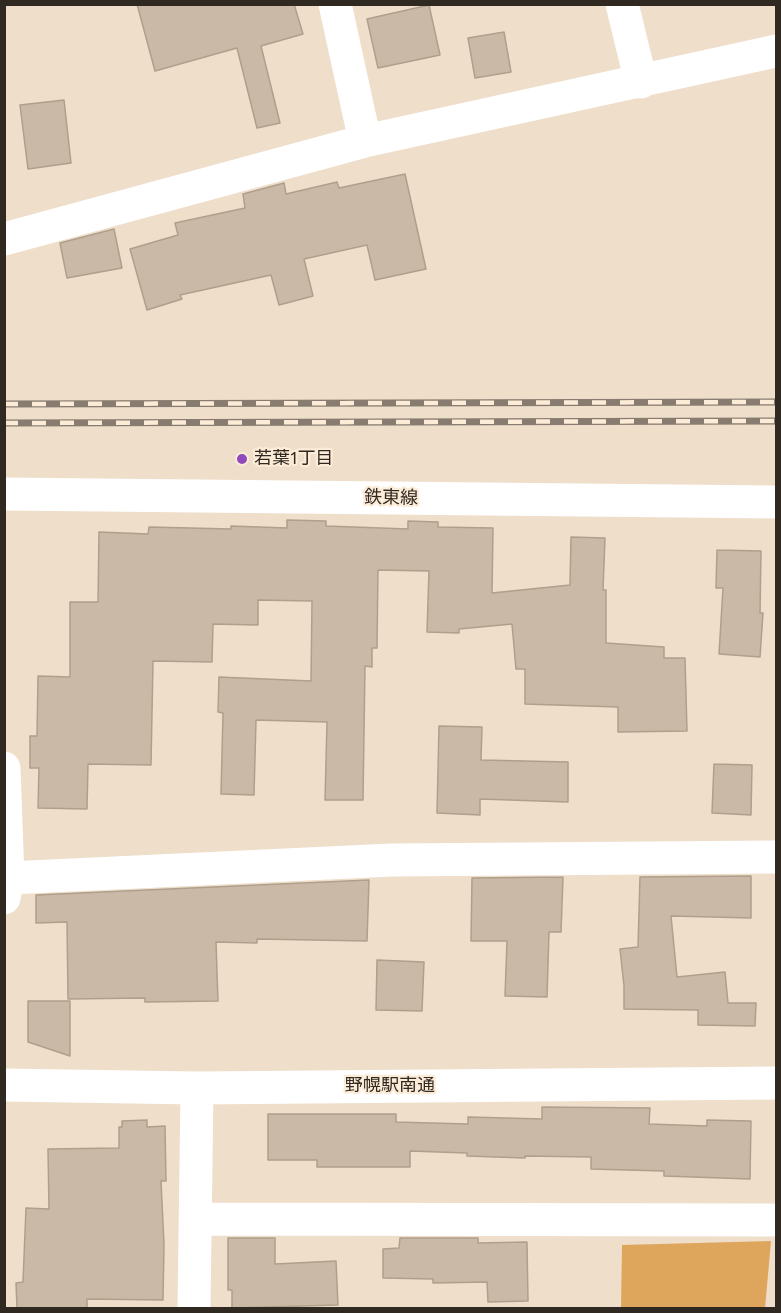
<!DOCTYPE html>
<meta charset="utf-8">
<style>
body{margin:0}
#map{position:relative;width:781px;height:1313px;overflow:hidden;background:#efdeca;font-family:Figtree,sans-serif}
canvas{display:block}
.frame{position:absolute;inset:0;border:6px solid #2f2922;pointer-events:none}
</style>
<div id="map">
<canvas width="781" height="1313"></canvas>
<div class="frame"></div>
</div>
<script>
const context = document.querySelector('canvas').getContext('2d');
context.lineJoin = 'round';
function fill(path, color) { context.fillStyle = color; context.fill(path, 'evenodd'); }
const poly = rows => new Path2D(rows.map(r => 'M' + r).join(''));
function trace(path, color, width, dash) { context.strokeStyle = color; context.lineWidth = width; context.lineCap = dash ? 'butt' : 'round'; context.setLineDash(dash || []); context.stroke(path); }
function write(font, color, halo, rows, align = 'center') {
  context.font = font + ' Figtree,"Noto Sans JP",sans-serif'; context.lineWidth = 4.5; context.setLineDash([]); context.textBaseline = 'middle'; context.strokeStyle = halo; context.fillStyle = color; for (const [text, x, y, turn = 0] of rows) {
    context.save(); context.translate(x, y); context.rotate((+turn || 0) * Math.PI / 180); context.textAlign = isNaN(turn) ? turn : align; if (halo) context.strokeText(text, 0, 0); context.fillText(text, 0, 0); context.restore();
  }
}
fill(poly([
 [771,1241,765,1308,621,1308,622,1245]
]), '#dea55c');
const building = poly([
 [137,4,294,4,303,34,261,46,280,123,257,128,237,48,155,71,137,4],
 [429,5,440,55,378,68,367,19,429,5],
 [504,32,511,72,475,78,468,38,504,32],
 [64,100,71,163,28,169,20,105,64,100],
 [405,174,426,269,375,280,367,245,304,259,313,296,279,305,271,275,180,295,182,299,147,310,130,249,178,235,175,223,245,208,243,194,284,183,286,194,337,182,339,188,405,174],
 [114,229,122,268,67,278,60,243,114,229],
 [287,520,326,521,326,526,408,529,408,521,438,522,438,527,493,528,492,593,570,585,571,537,605,538,603,590,606,590,606,643,664,647,664,658,685,658,687,731,618,732,618,707,525,704,525,669,516,669,512,624,459,629,459,633,427,632,429,571,378,570,377,648,372,648,372,667,365,666,363,800,325,800,327,722,256,720,254,795,221,794,223,713,218,712,219,677,311,681,312,601,258,600,258,625,213,624,212,662,153,661,151,765,88,764,87,809,38,808,39,768,30,768,30,736,37,736,38,676,70,677,70,602,98,602,99,532,148,534,149,527,231,529,231,526,287,528,287,520],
 [717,550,761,551,760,613,763,613,760,657,719,654,723,588,716,588,717,550],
 [439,726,482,727,481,760,568,762,568,802,480,799,480,815,437,813,439,726],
 [714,764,752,765,751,815,712,813,714,764],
 [751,876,751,918,671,916,677,977,725,972,728,1003,756,1003,755,1026,698,1025,698,1010,624,1009,624,986,620,949,638,947,640,877,751,876],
 [563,877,561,932,549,932,547,997,505,996,507,941,471,941,472,878,563,877],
 [369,880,367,941,257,939,257,943,216,942,218,1001,145,1002,145,998,68,999,67,922,36,923,36,895,369,880],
 [377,960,424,962,422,1011,376,1010,377,960],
 [28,1001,70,1001,70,1056,28,1042,28,1001],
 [542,1107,650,1108,649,1124,707,1126,707,1120,751,1121,750,1179,664,1176,664,1171,591,1169,591,1157,525,1156,525,1158,467,1156,467,1153,410,1151,410,1167,317,1167,317,1160,268,1160,268,1114,396,1114,396,1122,468,1124,468,1117,542,1119,542,1107],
 [147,1120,147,1127,165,1126,166,1181,161,1181,164,1245,163,1300,87,1299,87,1308,17,1308,16,1283,23,1282,26,1208,49,1209,48,1149,119,1148,119,1127,122,1127,122,1121,147,1120],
 [228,1238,275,1238,275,1264,336,1261,338,1305,232,1308,232,1290,228,1290,228,1238],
 [400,1238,478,1238,478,1243,527,1242,528,1301,488,1302,487,1282,433,1283,433,1279,383,1278,383,1249,399,1248,400,1238]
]);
fill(building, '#cab9a6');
trace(building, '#af9f8c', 1.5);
trace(poly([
 [335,4,365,141],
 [622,4,641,82],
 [4,239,365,141,776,51],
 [4,494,776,502],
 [4,768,8,878,4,898],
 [8,878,392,860,776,857],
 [4,1085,197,1088,776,1083],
 [197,1219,776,1220],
 [194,1308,197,1088]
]), '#fff', 33);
const rail = poly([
 [4,404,776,402],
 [4,423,776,421]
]);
trace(rail, '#877c6f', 7);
trace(rail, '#fcebd7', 4.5, [14]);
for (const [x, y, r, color] of [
 [242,459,6,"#9049bc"]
]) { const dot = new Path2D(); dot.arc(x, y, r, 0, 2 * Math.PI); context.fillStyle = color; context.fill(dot); trace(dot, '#fcebd7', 2); }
write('18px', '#2f2922', '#fcebd7', [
 ["若葉1丁目",254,459]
], 'left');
write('18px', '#2f2922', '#fcebd7', [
 ["鉄東線",391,498,1],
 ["野幌駅南通",390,1086]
]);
</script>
